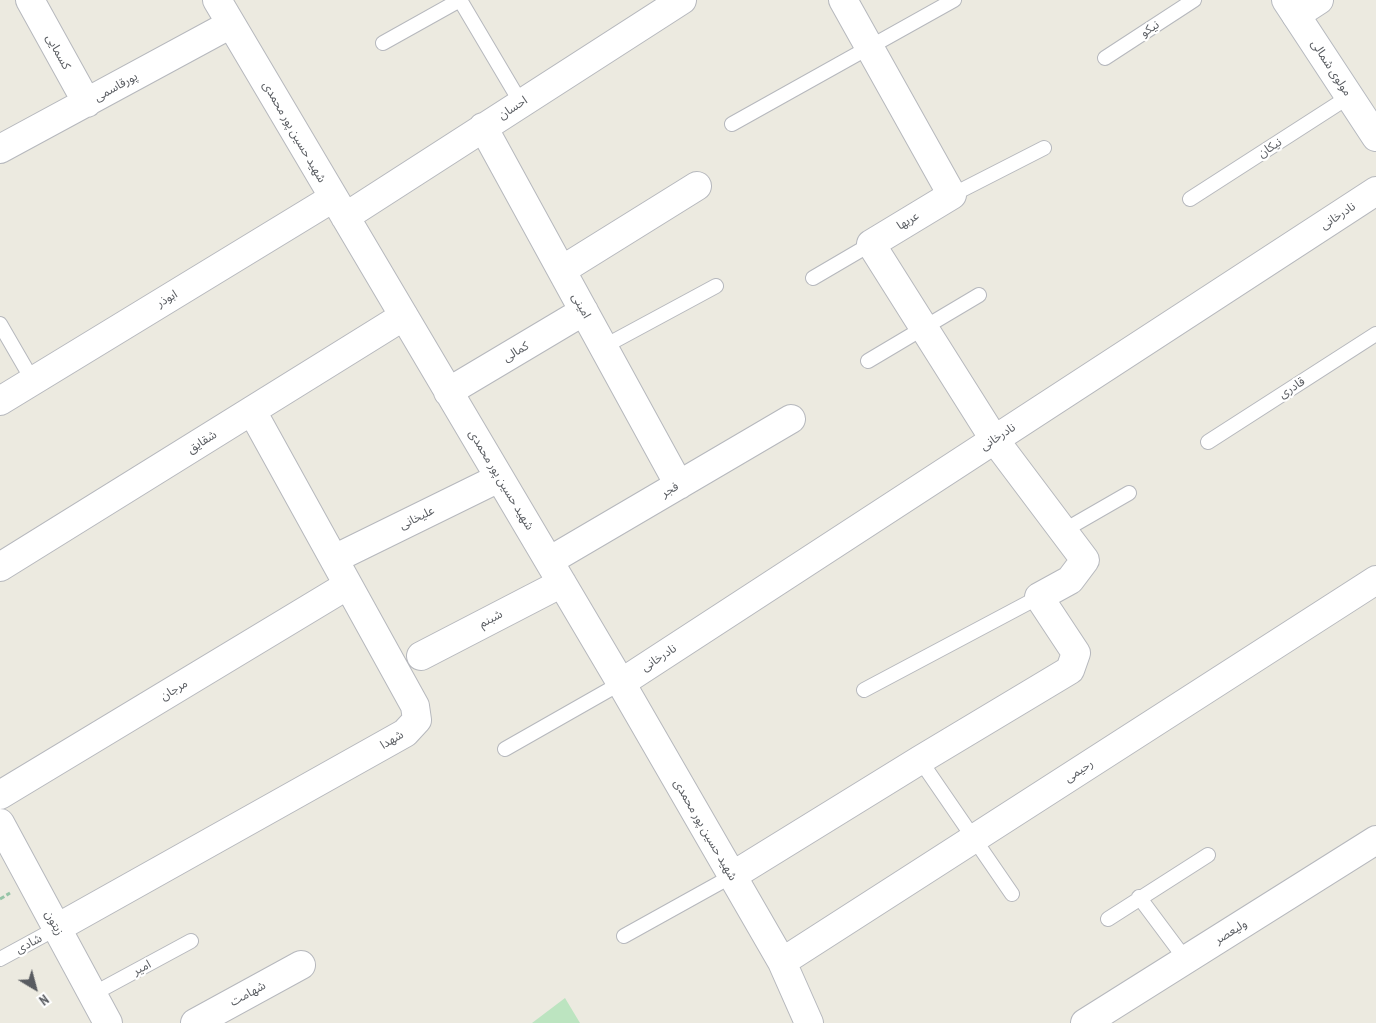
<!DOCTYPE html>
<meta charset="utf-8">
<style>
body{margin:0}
#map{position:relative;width:1376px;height:1023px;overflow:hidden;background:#eceae0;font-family:"PT Sans Narrow",sans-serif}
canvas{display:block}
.north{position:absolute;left:10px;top:963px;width:50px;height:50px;-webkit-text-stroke:4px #fff;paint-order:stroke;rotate:143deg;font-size:14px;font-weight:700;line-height:20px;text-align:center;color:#595c61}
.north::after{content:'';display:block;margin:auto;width:18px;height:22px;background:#595c61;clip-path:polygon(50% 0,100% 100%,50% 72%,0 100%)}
</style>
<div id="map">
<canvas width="1376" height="1023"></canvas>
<div class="north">N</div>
</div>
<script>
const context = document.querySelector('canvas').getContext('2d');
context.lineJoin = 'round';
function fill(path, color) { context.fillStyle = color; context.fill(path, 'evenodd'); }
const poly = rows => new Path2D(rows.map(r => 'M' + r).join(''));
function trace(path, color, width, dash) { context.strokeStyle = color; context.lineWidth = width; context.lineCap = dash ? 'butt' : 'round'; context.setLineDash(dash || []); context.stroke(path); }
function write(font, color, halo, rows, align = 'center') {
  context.font = font + ' "PT Sans Narrow","Noto Sans Arabic",sans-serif'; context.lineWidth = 4.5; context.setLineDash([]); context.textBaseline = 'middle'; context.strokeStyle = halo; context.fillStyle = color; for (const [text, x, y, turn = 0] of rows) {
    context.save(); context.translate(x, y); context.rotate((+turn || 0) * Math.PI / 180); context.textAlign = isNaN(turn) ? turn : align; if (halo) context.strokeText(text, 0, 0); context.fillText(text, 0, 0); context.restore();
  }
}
fill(poly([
 [565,998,580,1023,532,1023]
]), '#bce4c0');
const lane = poly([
 [460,0,521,103],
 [383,43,460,0],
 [1105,58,1194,0],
 [732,124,954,0],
 [952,195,1044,148],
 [1190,199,1350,96],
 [813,278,871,244],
 [0,324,33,381],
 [603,347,716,286],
 [868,361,979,295],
 [1208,442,1376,334],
 [1063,531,1129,493],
 [864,690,1039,597],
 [505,749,621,683],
 [920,760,1012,894],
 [1139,897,1186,960],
 [1108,919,1208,855],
 [624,936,732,876],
 [0,959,57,928],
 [93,994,191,941]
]);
const street = poly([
 [30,0,87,103],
 [217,0,621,683,782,962,809,1023],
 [1296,15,1319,0],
 [483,127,679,485],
 [0,149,231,24],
 [345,217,682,0],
 [562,270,697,186],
 [448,392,584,311],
 [0,401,333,198],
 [334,559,499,478],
 [549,561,791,419],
 [0,567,404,316],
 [421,656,562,583],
 [621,683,1376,191],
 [0,795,348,585],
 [0,823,108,1023],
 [732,876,920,760,1070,670,1076,653,1039,597,1070,580,1085,560,994,439,871,244,952,195,843,0],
 [57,928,405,733,417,720,415,706,252,411],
 [782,962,1376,580],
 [195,1023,301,965],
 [1085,1023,1376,840]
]);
const secondary = poly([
 [1286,0,1376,137]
]);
trace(lane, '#b6b8bd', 16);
trace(street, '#b6b8bd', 30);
trace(secondary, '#b6b9bf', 30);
trace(poly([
 [0,899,10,893]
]), '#96c4a7', 3, [5, 2.5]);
trace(lane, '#fff', 14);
trace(street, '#fff', 28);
trace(secondary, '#fff', 28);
write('12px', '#595c61', '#fff', [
 ["نیکو",1150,29,-33],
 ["کسمایی",58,52,61],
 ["مولوی شمالی",1331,68,57],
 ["پورقاسمی",116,87,-29],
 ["احسان",513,108,-33],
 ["شهید حسین پور محمدی",294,132,60],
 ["نیکان",1270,148,-33],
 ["نادرخانی",1338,216,-33],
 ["عربها",908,221,-31],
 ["ابوذر",167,299,-31],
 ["امینی",581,306,61],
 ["کمالی",516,352,-31],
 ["قادری",1292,388,-33],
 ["نادرخانی",998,437,-33],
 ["شقایق",202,442,-32],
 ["شهید حسین پور محمدی",501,480,59],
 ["فجر",670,490,-30],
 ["علیخانی",417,518,-26],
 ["شبنم",491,619,-28],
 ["نادرخانی",659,658,-33],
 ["مرجان",174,690,-31],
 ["شهدا",392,740,-31],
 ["رحیمی",1079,771,-33],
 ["شهید حسین پور محمدی",705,830,60],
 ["زیتون",54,923,62],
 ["ولیعصر",1231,932,-32],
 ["شادی",29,944,-28],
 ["امیر",142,968,-28],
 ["شهامت",248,994,-29]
]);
</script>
